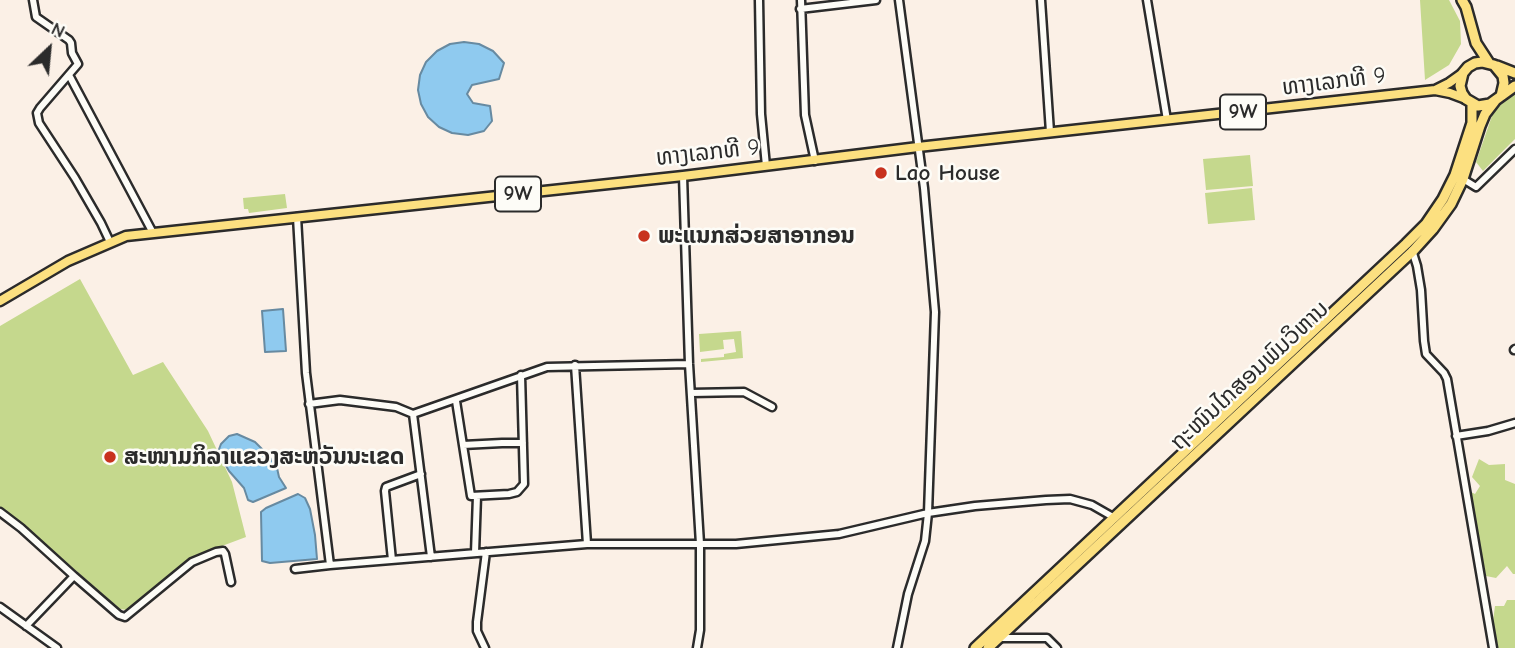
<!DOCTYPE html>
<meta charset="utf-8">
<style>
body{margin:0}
#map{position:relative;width:1515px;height:648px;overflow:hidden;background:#fbf0e6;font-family:"Comic Neue",sans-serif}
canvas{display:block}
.north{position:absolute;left:14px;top:14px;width:70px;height:70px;-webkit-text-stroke:5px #fdfcf7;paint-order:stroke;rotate:26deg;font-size:19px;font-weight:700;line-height:28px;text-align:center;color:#2b2b2b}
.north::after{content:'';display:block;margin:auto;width:24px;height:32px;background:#2b2b2b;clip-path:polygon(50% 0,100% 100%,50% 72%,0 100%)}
</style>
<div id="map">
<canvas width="1515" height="648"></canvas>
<div class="north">N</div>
</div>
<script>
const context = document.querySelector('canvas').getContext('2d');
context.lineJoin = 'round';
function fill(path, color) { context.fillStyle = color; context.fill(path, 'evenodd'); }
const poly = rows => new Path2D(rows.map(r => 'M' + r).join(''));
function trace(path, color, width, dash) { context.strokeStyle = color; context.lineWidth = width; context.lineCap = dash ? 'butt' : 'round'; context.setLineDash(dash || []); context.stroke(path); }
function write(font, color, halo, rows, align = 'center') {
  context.font = font + ' "Comic Neue","Noto Sans Lao",sans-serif'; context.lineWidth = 5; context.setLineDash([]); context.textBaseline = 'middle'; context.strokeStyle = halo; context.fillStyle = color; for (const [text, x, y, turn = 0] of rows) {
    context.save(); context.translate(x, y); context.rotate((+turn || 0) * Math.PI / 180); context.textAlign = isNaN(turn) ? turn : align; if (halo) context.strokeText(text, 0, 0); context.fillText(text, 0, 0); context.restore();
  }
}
fill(poly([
 [1420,0,1449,0,1460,21,1461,44,1449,65,1425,80],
 [1515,93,1515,139,1483,171,1476,162,1493,113,1510,95],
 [1250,155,1253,186,1206,190,1203,159],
 [1252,188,1255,220,1208,224,1205,193],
 [285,194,287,208,249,213,248,209,244,209,243,198],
 [80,279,133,375,163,362,208,431,232,482,246,537,190,558,127,610,120,609,20,522,0,507,0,326],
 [741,331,743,358,701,362,701,359,724,357,724,354,736,352,734,339,723,340,724,349,700,352,699,334],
 [1479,459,1489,465,1505,464,1505,480,1515,484,1515,574,1513,574,1507,566,1496,578,1486,576,1469,491,1475,494,1480,486,1472,477],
 [1507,600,1515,600,1515,648,1498,648,1493,621,1495,606,1504,606]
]), '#c5d88d');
const water = poly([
 [464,42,479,44,493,51,504,63,499,79,472,85,467,94,473,103,490,106,492,121,484,131,468,135,452,133,439,127,428,117,421,104,418,90,420,75,426,62,437,51,450,44,464,42],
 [283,309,286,351,265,352,262,311,283,309],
 [237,434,255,442,269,456,277,468,279,477,286,488,253,502,248,500,244,488,229,471,218,452,221,444,229,436,237,434],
 [298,494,305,498,310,509,315,535,317,559,270,563,262,561,261,512,266,508,298,494]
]);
fill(water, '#8fcaef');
trace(water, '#678aa1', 2);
const minor = poly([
 [33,0,36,17,69,40,71,43,72,53,78,64,40,108,37,113,39,123,75,178,101,223,110,242],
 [759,0,761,114,766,166],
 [801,0,805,115,815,161],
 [1041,0,1050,132],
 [1147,0,1167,120],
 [800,9,876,0],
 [69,75,153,233],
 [683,176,689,364,700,544,700,630,697,648],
 [1463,179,1476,187,1515,149],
 [297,217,306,373,330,565],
 [1412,250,1417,266,1421,290,1424,341,1426,354,1444,373,1447,379,1493,648],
 [1514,350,1515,349],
 [575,365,587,544],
 [691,393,744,392,772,407],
 [456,401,471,496,509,494,517,492,524,484,521,375],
 [309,404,340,400,396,407,413,414,547,367,689,364],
 [413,414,431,557],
 [1456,436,1488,431,1515,423],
 [463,445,502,443,523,443],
 [0,512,21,528,74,576,26,626],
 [475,553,477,496],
 [392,560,385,491,386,487,421,474],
 [295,569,330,565,587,544,736,544,839,534,928,513,975,506,1046,500,1070,499,1092,505,1113,517],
 [74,576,119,615,125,617,192,562,216,552,223,551,225,554,231,582],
 [0,607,57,648],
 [1000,638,1047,638,1057,648],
 [485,648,477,631,477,622,486,552],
 [897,648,908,594,925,541,928,513,935,312,924,188,899,0]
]);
const major = poly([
 [1435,90,1450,93,1466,99],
 [0,301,68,261,126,236,683,176,918,147,1435,90,1449,83,1463,73]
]);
const highway = poly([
 [1462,0,1466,7,1476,43,1489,63],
 [1497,66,1515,73],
 [1501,96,1504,83,1503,76,1494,65,1482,62,1475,63,1468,67,1463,73,1460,86,1462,93,1466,99,1478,106,1490,104,1515,86],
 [975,648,1406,244,1426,224,1443,199,1455,175,1472,123,1472,103],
 [988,648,1413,251,1433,229,1451,204,1463,179,1480,126,1485,114,1495,101]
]);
trace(minor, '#2b2b2b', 11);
trace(major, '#2b2b2b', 13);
trace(highway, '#2b2b2b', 14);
trace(minor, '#fdfcf7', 6);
trace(major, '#fce080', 8);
trace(highway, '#fce080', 9);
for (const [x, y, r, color] of [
 [881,173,7,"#c8321e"],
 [644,236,7,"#c8321e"],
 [110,457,7,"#c8321e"]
]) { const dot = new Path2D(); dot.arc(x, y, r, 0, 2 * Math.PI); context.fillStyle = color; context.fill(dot); trace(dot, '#fdfcf7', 2.5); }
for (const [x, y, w] of [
 [1243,112,46],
 [518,194,46]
]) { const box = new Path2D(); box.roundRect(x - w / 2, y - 17.5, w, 35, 5); context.fillStyle = '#fdfcf7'; context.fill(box); trace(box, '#2b2b2b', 2); }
write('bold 21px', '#2b2b2b', null, [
 ["9W",1243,112],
 ["9W",518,194]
]);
write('23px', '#2b2b2b', '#fdfcf7', [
 ["ທາງເລກທີ 9",1334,82,-7],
 ["ທາງເລກທີ 9",708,153,-6],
 ["ຖະໜົນໄກສອນພົມວິຫານ",1250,376,-43]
]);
write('bold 23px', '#2b2b2b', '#fdfcf7', [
 ["Lao House",895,173],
 ["ພະແນກສ່ວຍສາອາກອນ",658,236],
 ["ສະໜາມກິລາແຂວງສະຫວັນນະເຂດ",124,457]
], 'left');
</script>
